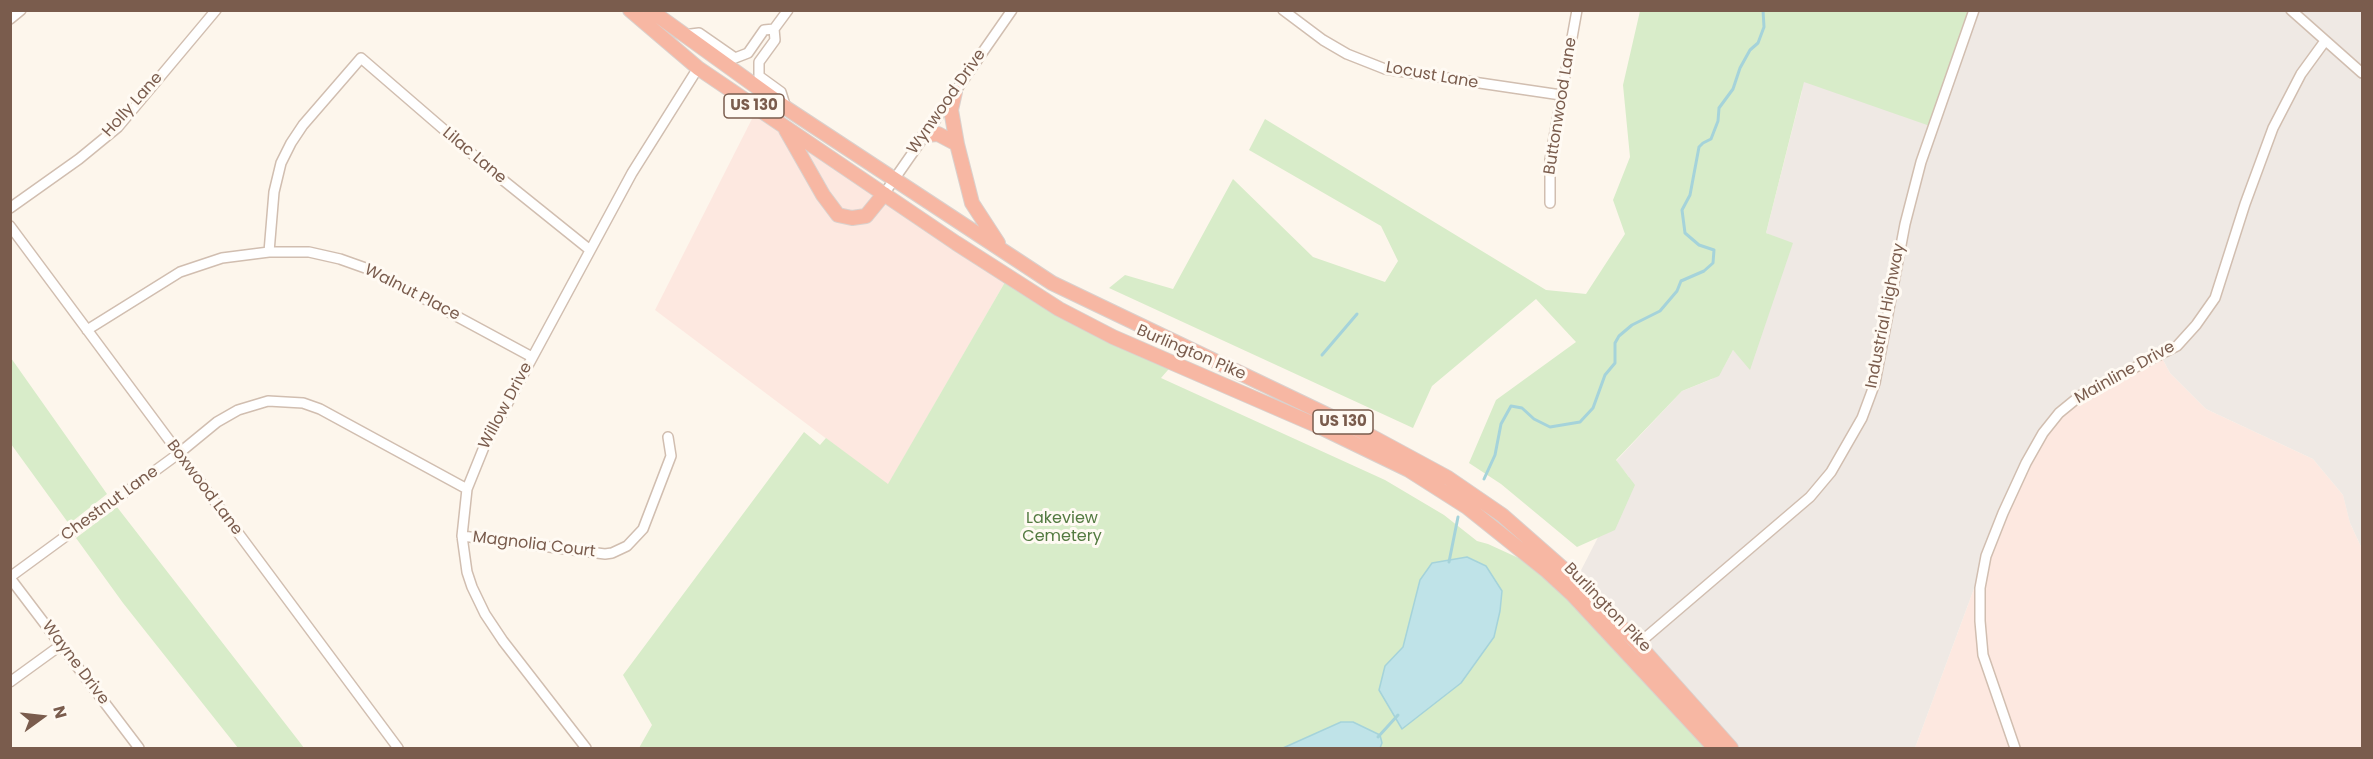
<!DOCTYPE html>
<style>
body{margin:0}
#map{position:relative;width:2373px;height:759px;overflow:hidden;background:#fdf6ec;font-family:Poppins,sans-serif}
canvas{display:block}
.frame{position:absolute;inset:0;border:12px solid #7a5c4d;pointer-events:none}
.north{position:absolute;left:12px;top:687px;width:60px;height:60px;-webkit-text-stroke:4px #fffaf3;paint-order:stroke;rotate:75deg;font-size:16px;font-weight:700;line-height:24px;text-align:center;color:#7a5c4d}
.north::after{content:'';display:block;margin:auto;width:21px;height:27px;background:#7a5c4d;clip-path:polygon(50% 0,100% 100%,50% 72%,0 100%)}
</style>
<div id="map">
<canvas width="2373" height="759"></canvas>
<div class="frame"></div>
<div class="north">N</div>
</div>
<script>
const context = document.querySelector('canvas').getContext('2d');
context.lineJoin = 'round';
function fill(path, color) { context.fillStyle = color; context.fill(path, 'evenodd'); }
const poly = rows => new Path2D(rows.map(r => 'M' + r).join(''));
function trace(path, color, width, dash) { context.strokeStyle = color; context.lineWidth = width; context.lineCap = dash ? 'butt' : 'round'; context.setLineDash(dash || []); context.stroke(path); }
function write(font, color, halo, rows, align = 'center') {
  context.font = font + ' Poppins,sans-serif'; context.lineWidth = 6; context.setLineDash([]); context.textBaseline = 'middle'; context.strokeStyle = halo; context.fillStyle = color; for (const [text, x, y, turn = 0] of rows) {
    context.save(); context.translate(x, y); context.rotate((+turn || 0) * Math.PI / 180); context.textAlign = isNaN(turn) ? turn : align; if (halo) context.strokeText(text, 0, 0); context.fillText(text, 0, 0); context.restore();
  }
}
fill(poly([
 [757,109,1008,277,888,485,655,310],
 [2161,356,2170,373,2206,409,2313,459,2343,495,2350,523,2362,549,2362,748,1915,748,2002,513,2043,433,2081,395]
]), '#fde8e0');
fill(poly([
 [1784,11,2362,11,2362,549,2350,523,2343,495,2313,459,2206,409,2170,373,2161,356,2110,379,2059,413,2002,513,1915,748,1731,748,1576,580,1629,477,1616,461,1682,391,1712,379,1722,370,1733,350,1738,355,1779,239,1766,233,1802,91]
]), '#efe9e4');
fill(poly([
 [1640,11,1971,11,1930,126,1804,82,1766,233,1793,243,1750,370,1733,350,1719,376,1682,391,1616,460,1635,485,1615,530,1577,547,1501,484,1469,463,1496,400,1576,342,1536,299,1432,386,1413,428,1109,288,1125,275,1173,289,1233,179,1313,257,1385,282,1398,261,1381,226,1249,150,1265,119,1546,290,1586,294,1625,234,1613,200,1630,157,1623,85],
 [1008,277,1174,363,1161,378,1385,480,1444,515,1477,541,1488,544,1547,571,1715,748,639,748,652,725,623,675,804,432,820,445,826,438,888,484],
 [11,358,107,494,69,524,11,444],
 [117,507,298,740,304,748,238,748,123,603,76,538]
]), '#d8ecc9');
const water = poly([
 [1467,557,1486,566,1502,591,1500,611,1494,637,1461,683,1402,729,1379,690,1385,666,1403,647,1420,580,1432,563,1467,557],
 [1341,722,1353,722,1380,735,1382,743,1380,748,1283,748,1341,722]
]);
fill(water, '#bfe3e8');
trace(water, '#a5d3da', 1.5);
trace(poly([
 [1322,355,1357,314],
 [1484,479,1495,455,1501,424,1511,406,1522,408,1534,419,1550,427,1580,422,1593,408,1605,375,1615,363,1615,343,1619,336,1632,325,1660,311,1677,291,1681,281,1704,271,1713,263,1714,250,1699,245,1685,233,1682,210,1690,195,1699,147,1703,143,1711,139,1718,121,1719,108,1733,89,1740,68,1750,50,1758,43,1764,27,1763,10],
 [1449,562,1458,517],
 [1378,737,1398,715]
]), '#a5d3da', 3);
const minor = poly([
 [1283,10,1323,40,1347,54,1385,69,1561,95],
 [2291,10,2362,73],
 [10,19,21,10],
 [774,29,775,40,759,62,759,76,781,92,786,108],
 [683,35,699,33,735,58,748,53,764,30,774,29,788,10],
 [884,194,1012,10],
 [1550,203,1550,160,1577,10],
 [10,208,79,159,118,127,216,10],
 [10,226,398,748],
 [269,252,274,192,281,163,291,143,303,125,361,58,493,172,590,250],
 [87,330,180,272,222,258,269,252,309,252,340,259,371,270,532,357],
 [462,536,605,554,612,553,627,546,643,529,671,456,668,437],
 [10,577,178,454,217,422,238,410,268,401,303,403,320,409,467,489],
 [10,578,139,748],
 [1638,644,1810,497,1831,472,1862,418,1875,383,1905,224,1921,162,1974,10],
 [10,682,61,645],
 [586,748,503,641,485,614,472,587,467,572,462,536,467,489,484,447,632,173,698,68],
 [2015,748,1983,655,1980,621,1980,588,1986,556,2003,513,2026,463,2043,433,2059,413,2081,395,2177,346,2196,325,2215,298,2245,204,2273,128,2301,74,2325,41]
]);
const highway = poly([
 [630,10,698,68,956,243,1059,309,1113,337,1318,426,1409,470,1467,507,1547,571,1572,594,1715,748],
 [650,10,786,108,1052,283,1363,432,1448,478,1502,515,1576,580,1638,644,1731,748],
 [955,92,951,110,957,144],
 [786,130,823,195,838,215,852,218,866,216,884,194],
 [925,135,938,134,957,144,972,203,998,243]
]);
trace(minor, '#d1beb0', 12);
trace(highway, '#dad1cd', 16);
trace(minor, '#fff', 9);
trace(highway, '#f7b7a3', 14);
for (const [x, y, w] of [
 [754,106,60],
 [1343,422,60]
]) { const box = new Path2D(); box.roundRect(x - w / 2, y - 12, w, 24, 4.5); context.fillStyle = '#fffaf3'; context.fill(box); trace(box, '#7a5c4d', 1.5); }
write('bold 15px', '#7a5c4d', null, [
 ["US 130",754,106],
 ["US 130",1343,422]
]);
write('16px', '#7a5c4d', '#fffaf3', [
 ["Locust Lane",1432,76,10],
 ["Wynwood Drive",947,102,-55],
 ["Holly Lane",133,105,-48],
 ["Buttonwood Lane",1561,106,-81],
 ["Lilac Lane",474,156,40],
 ["Walnut Place",412,293,27],
 ["Industrial Highway",1886,316,-79],
 ["Burlington Pike",1191,353,23],
 ["Mainline Drive",2125,373,-29],
 ["Willow Drive",506,406,-62],
 ["Boxwood Lane",204,488,53],
 ["Chestnut Lane",110,504,-36],
 ["Magnolia Court",534,545,7],
 ["Burlington Pike",1607,608,46],
 ["Wayne Drive",75,663,53]
]);
write('16px', '#537a41', '#fffaf3', [
 ["Lakeview",1062,519],
 ["Cemetery",1062,537]
]);
</script>
